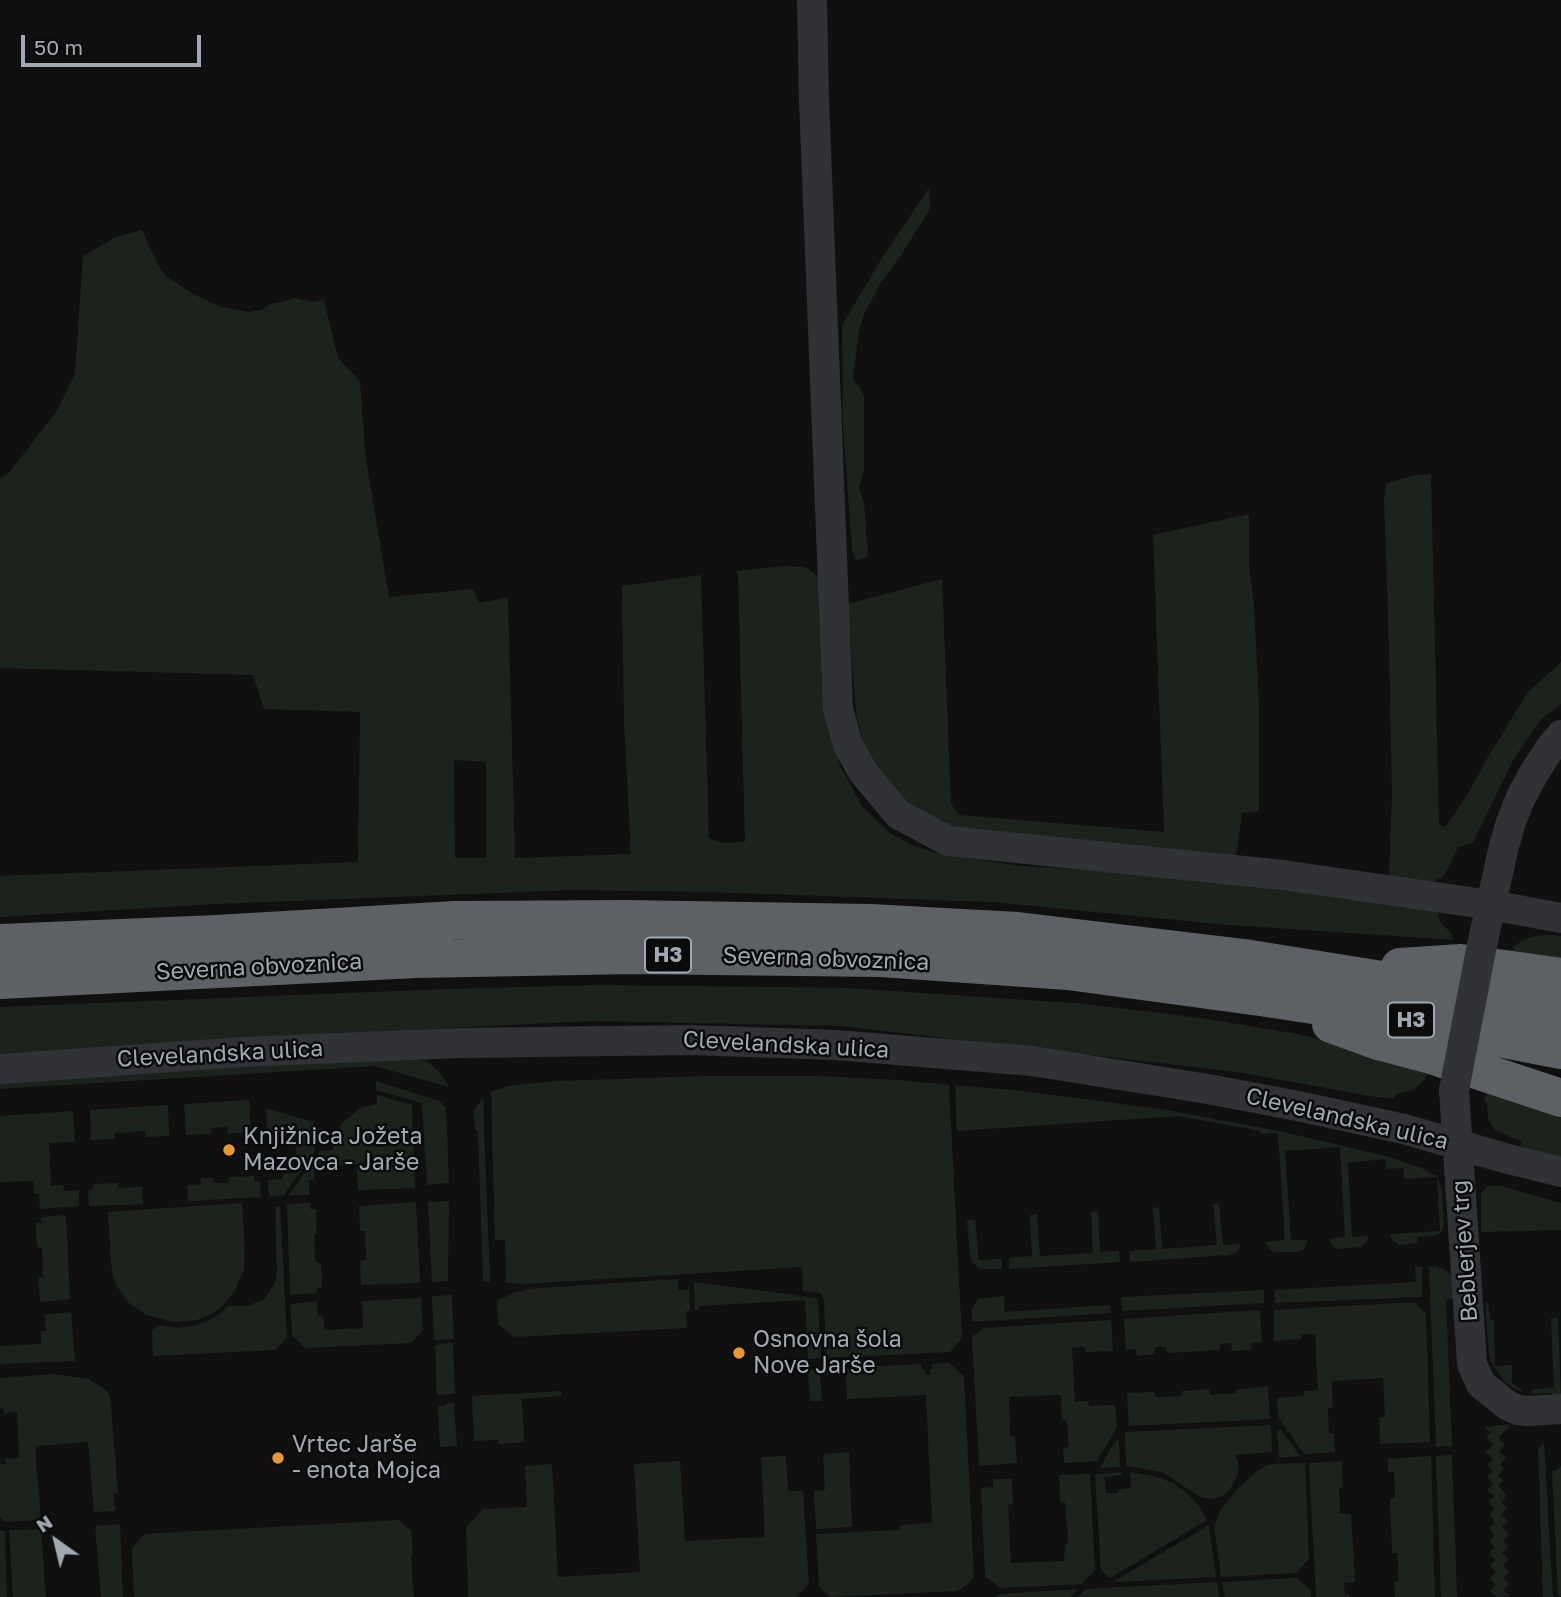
<!DOCTYPE html>
<meta charset="utf-8">
<style>
body{margin:0}
#map{position:relative;width:1561px;height:1597px;overflow:hidden;background:#101011;font-family:"Golos Text",sans-serif}
canvas{display:block}
.north{position:absolute;left:21px;top:1506px;width:70px;height:70px;-webkit-text-stroke:5px #0b0b0c;paint-order:stroke;rotate:326deg;font-size:19px;font-weight:700;line-height:28px;text-align:center;color:#a2a8b1}
.north::after{content:'';display:block;margin:auto;width:24px;height:32px;background:#a2a8b1;clip-path:polygon(50% 0,100% 100%,50% 72%,0 100%)}
.scale{position:absolute;left:21px;top:35px;width:180px;height:32px;box-sizing:border-box;border:4px solid #a2a8b1;border-top:0;padding-left:9px;font-size:21px;line-height:24px;white-space:nowrap;color:#a2a8b1;-webkit-text-stroke:5px #0b0b0c;paint-order:stroke}
</style>
<div id="map">
<canvas width="1561" height="1597"></canvas>
<div class="north">N</div>
<div class="scale">50 m</div>
</div>
<script>
const context = document.querySelector('canvas').getContext('2d');
context.lineJoin = 'round';
function fill(path, color) { context.fillStyle = color; context.fill(path, 'evenodd'); }
const poly = rows => new Path2D(rows.map(r => 'M' + r).join(''));
function trace(path, color, width, dash) { context.strokeStyle = color; context.lineWidth = width; context.lineCap = dash ? 'butt' : 'round'; context.setLineDash(dash || []); context.stroke(path); }
function write(font, color, halo, rows, align = 'center') {
  context.font = font + ' "Golos Text",sans-serif'; context.lineWidth = 5; context.setLineDash([]); context.textBaseline = 'middle'; context.strokeStyle = halo; context.fillStyle = color; for (const [text, x, y, turn = 0] of rows) {
    context.save(); context.translate(x, y); context.rotate((+turn || 0) * Math.PI / 180); context.textAlign = isNaN(turn) ? turn : align; if (halo) context.strokeText(text, 0, 0); context.fillText(text, 0, 0); context.restore();
  }
}
fill(poly([
 [929,188,930,209,901,255,880,284,864,314,859,331,853,378,864,395,864,471,859,486,864,504,868,556,857,561,852,551,843,427,842,325,882,258],
 [142,230,158,265,166,276,195,295,221,307,249,312,261,310,270,304,282,302,295,298,313,302,324,300,338,358,360,381,365,453,389,597,473,589,479,603,508,597,515,858,631,854,624,722,622,586,701,575,709,838,723,843,745,842,738,575,736,571,784,566,804,567,814,573,821,582,834,744,840,766,862,806,890,833,914,846,943,855,1023,866,1163,875,1342,894,1437,911,1440,922,1452,934,1453,940,1217,924,993,902,710,892,573,890,215,904,0,917,0,876,358,862,360,712,264,709,253,675,0,668,0,478,9,473,58,409,75,374,83,256,116,237],
 [454,760,486,762,486,858,455,858],
 [1431,474,1439,825,1445,827,1463,802,1488,757,1528,692,1561,662,1561,704,1542,718,1513,760,1473,842,1458,847,1448,869,1442,877,1432,882,1389,876,1392,796,1389,646,1384,498,1386,483,1417,475],
 [1249,514,1249,564,1254,605,1259,706,1259,811,1242,813,1236,858,960,833,891,793,864,745,856,712,847,604,942,579,951,804,959,815,1164,832,1153,535],
 [1550,935,1561,936,1561,966,1510,959,1514,946,1524,940,1535,936],
 [600,985,847,988,1086,1004,1201,1018,1297,1034,1432,1067,1424,1080,1413,1090,1396,1094,1394,1099,1376,1097,1237,1072,841,1026,593,1021,443,1028,0,1062,0,1007,447,989],
 [418,1059,427,1062,438,1070,449,1087,375,1066,0,1089,0,1081,120,1072],
 [706,1076,819,1076,898,1080,949,1085,962,1338,950,1352,826,1358,824,1300,820,1293,803,1291,802,1267,524,1284,506,1283,505,1240,495,1240,491,1092,508,1086,555,1081],
 [376,1081,439,1101,446,1107,449,1183,427,1185,422,1103,376,1090],
 [955,1085,1023,1091,1167,1110,1279,1131,1386,1156,1421,1168,1437,1176,1442,1190,1444,1226,1440,1233,1434,1236,1418,1237,1417,1243,1400,1245,1396,1243,1392,1240,1390,1234,1440,1231,1437,1177,1404,1179,1403,1168,1386,1169,1385,1159,1348,1163,1352,1237,1368,1236,1368,1240,1362,1247,1338,1249,1333,1247,1329,1239,1345,1237,1340,1147,1285,1151,1291,1240,1308,1240,1304,1249,1299,1252,1273,1252,1267,1246,1266,1242,1285,1240,1278,1133,1261,1134,1260,1131,1179,1116,957,1131],
 [1490,1086,1561,1110,1561,1160,1519,1150,1522,1142,1495,1130,1488,1120,1487,1103,1484,1100],
 [377,1095,412,1105,415,1188,358,1190,357,1165,314,1167,314,1180,309,1180,309,1195,289,1195,320,1151,333,1150,334,1140,342,1123,360,1108,377,1104],
 [483,1098,490,1282,483,1282,478,1132,475,1129,473,1111],
 [249,1100,251,1132,228,1133,227,1127,211,1128,211,1134,186,1135,184,1104],
 [168,1105,169,1136,146,1137,145,1131,115,1133,115,1139,91,1140,90,1110],
 [266,1108,313,1122,315,1151,284,1195,269,1197,268,1180,283,1179,283,1174,297,1173,295,1130,267,1131],
 [73,1111,75,1142,49,1143,51,1186,63,1185,64,1191,79,1190,79,1206,40,1209,39,1194,34,1194,33,1181,0,1182,0,1116],
 [254,1176,254,1181,260,1181,261,1197,188,1201,187,1185,201,1184,201,1178,213,1178,214,1183,229,1183,229,1177],
 [118,1183,118,1188,142,1187,143,1204,89,1206,88,1190,94,1189,93,1184],
 [1488,1186,1500,1186,1561,1203,1561,1230,1481,1232,1481,1193],
 [449,1201,448,1281,432,1282,428,1202],
 [416,1202,420,1283,361,1285,360,1261,366,1260,365,1231,360,1231,359,1206],
 [242,1203,245,1256,244,1270,234,1292,220,1308,211,1314,197,1320,174,1322,146,1315,129,1303,116,1285,113,1276,111,1263,108,1212],
 [310,1203,310,1209,316,1209,317,1234,314,1234,315,1262,321,1263,322,1288,317,1288,317,1293,290,1295,287,1204],
 [1213,1204,1219,1204,1223,1245,1241,1244,1237,1252,1229,1255,1130,1262,1129,1251,1156,1249,1153,1208,1159,1207,1162,1249,1217,1245],
 [275,1206,280,1206,287,1338,275,1350,153,1356,152,1330,159,1325,177,1328,197,1325,215,1317,229,1306,248,1306,264,1299,269,1293,276,1280,277,1271],
 [1098,1211,1100,1252,1119,1251,1120,1262,1009,1269,1009,1258,1032,1256,1030,1215,1037,1214,1040,1256,1093,1253,1091,1212],
 [66,1215,70,1299,40,1302,38,1277,43,1277,42,1248,37,1247,36,1223,41,1223,41,1217],
 [967,1220,975,1220,979,1260,1002,1259,1002,1269,980,1269,972,1262,970,1256],
 [1436,1266,1448,1272,1452,1277,1456,1298,1446,1300,1452,1446,1436,1447,1429,1267],
 [1415,1267,1422,1267,1422,1297,1275,1303,1274,1290,1416,1282],
 [678,1279,678,1290,689,1290,690,1311,686,1311,687,1328,515,1337,498,1324,497,1301,516,1292,524,1291,525,1289],
 [694,1282,816,1298,818,1301,821,1358,808,1359,805,1300,699,1306,698,1310,695,1310],
 [1264,1290,1264,1303,1122,1311,1121,1297],
 [452,1295,454,1339,434,1340,432,1296],
 [1004,1296,1005,1312,1110,1305,1111,1313,972,1322,972,1310,978,1299],
 [421,1298,423,1330,411,1343,305,1348,292,1335,290,1304,317,1301,318,1316,323,1316,325,1330,363,1328,362,1301],
 [1414,1302,1426,1313,1430,1442,1380,1444,1379,1418,1385,1417,1383,1378,1332,1381,1333,1407,1328,1408,1329,1434,1334,1434,1335,1452,1304,1454,1279,1418,1277,1398,1304,1396,1304,1391,1318,1390,1315,1334,1301,1334,1301,1339,1274,1341,1274,1310],
 [1488,1302,1490,1320,1494,1320,1495,1366,1512,1365,1512,1383,1522,1390,1522,1392,1510,1386,1503,1380,1491,1362,1489,1353,1485,1303],
 [1260,1310,1262,1342,1251,1343,1251,1350,1232,1351,1231,1343,1220,1344,1220,1350,1167,1353,1166,1347,1155,1347,1155,1354,1137,1356,1136,1349,1126,1350,1124,1319],
 [71,1312,75,1361,0,1364,0,1346,41,1344,41,1331,46,1331,45,1315],
 [1551,1318,1558,1318,1561,1399,1553,1400,1552,1393,1532,1394,1532,1389,1554,1388],
 [1111,1320,1113,1351,1085,1352,1085,1347,1072,1348,1075,1402,1088,1401,1089,1406,1115,1405,1117,1427,1097,1461,1064,1463,1063,1448,1069,1447,1067,1421,1062,1420,1061,1395,1009,1397,1010,1436,1015,1437,1017,1463,979,1466,972,1337,983,1328],
 [453,1343,455,1394,437,1395,435,1345],
 [949,1363,964,1376,974,1577,968,1584,957,1591,830,1597,819,1586,816,1534,900,1530,900,1525,932,1523,926,1395,847,1399,846,1368,921,1364,922,1369,925,1370,926,1375,930,1375,930,1369,932,1369,932,1364],
 [820,1369,822,1401,810,1401,808,1370],
 [54,1374,88,1379,104,1388,110,1395,118,1493,113,1494,115,1511,94,1512,88,1442,35,1446,41,1520,4,1522,0,1517,0,1464,6,1464,5,1459,19,1458,17,1412,4,1413,3,1408,0,1408,0,1378],
 [1268,1387,1270,1419,1129,1426,1127,1393,1155,1392,1155,1397,1182,1396,1182,1391,1209,1389,1210,1395,1236,1393,1237,1389],
 [561,1391,561,1396,522,1399,524,1442,499,1444,498,1440,474,1441,472,1396],
 [454,1403,457,1446,440,1447,438,1406,445,1406,445,1404],
 [1511,1424,1499,1438,1505,1445,1499,1451,1506,1458,1500,1464,1504,1469,1498,1475,1504,1480,1498,1486,1507,1495,1501,1502,1507,1508,1501,1515,1508,1521,1502,1527,1509,1534,1503,1541,1508,1546,1502,1553,1509,1559,1503,1566,1509,1572,1503,1578,1509,1584,1503,1590,1510,1596,1497,1597,1490,1591,1496,1585,1490,1578,1496,1572,1490,1566,1496,1560,1489,1554,1495,1547,1489,1541,1495,1535,1489,1528,1495,1522,1489,1515,1495,1509,1488,1502,1494,1496,1487,1490,1493,1484,1487,1477,1493,1471,1487,1465,1493,1459,1486,1452,1493,1445,1486,1437,1491,1433,1485,1427],
 [1271,1425,1272,1452,1235,1455,1239,1463,1238,1474,1230,1489,1222,1496,1212,1499,1200,1497,1162,1472,1126,1466,1125,1432],
 [1277,1430,1281,1430,1300,1456,1279,1458],
 [1119,1440,1120,1467,1100,1468,1115,1441],
 [1544,1443,1553,1597,1543,1597,1538,1449],
 [849,1452,852,1527,816,1529,814,1491,825,1490,823,1454],
 [1452,1455,1457,1597,1441,1597,1436,1456],
 [786,1456,788,1491,803,1491,809,1584,797,1597,468,1597,466,1528,483,1509,527,1507,525,1466,552,1464,558,1577,640,1572,634,1464,680,1461,685,1541,765,1537,761,1457],
 [1431,1456,1435,1597,1395,1597,1394,1582,1399,1581,1397,1553,1392,1553,1390,1499,1395,1498,1394,1472,1388,1472,1388,1459],
 [1342,1461,1343,1487,1339,1488,1340,1514,1351,1514,1355,1582,1344,1583,1345,1595,1349,1595,1349,1597,1316,1597,1309,1463],
 [1305,1463,1309,1559,1296,1573,1221,1577,1214,1525,1222,1508,1240,1486,1251,1476,1265,1466,1273,1464],
 [1561,1466,1561,1596,1558,1596,1552,1471,1556,1471],
 [1122,1472,1123,1475,1104,1477,1106,1493,1118,1493,1118,1490,1131,1488,1130,1472,1154,1476,1173,1483,1187,1493,1199,1506,1207,1520,1110,1578,1101,1570,1095,1474],
 [1090,1474,1095,1570,1082,1584,1000,1588,985,1576,981,1488,993,1487,993,1479,1012,1479,1013,1504,1008,1505,1011,1563,1064,1561,1065,1545,1068,1543,1065,1502,1060,1502,1059,1475],
 [399,1520,411,1531,413,1551,411,1556,414,1597,134,1597,132,1549,144,1534],
 [120,1524,123,1597,101,1597,95,1526],
 [1209,1525,1216,1577,1113,1582],
 [41,1529,46,1597,13,1597,9,1530],
 [0,1531,5,1531,7,1597,0,1597],
 [1297,1578,1311,1590,1311,1597,1225,1597,1222,1582],
 [1217,1582,1219,1597,1078,1597,1085,1589],
 [1078,1589,1071,1597,996,1597,999,1594]
]), '#1c231d');
trace(poly([
 [812,0,814,100,838,709,848,745,863,772,898,814,948,841,1283,875,1491,905,1561,918],
 [1482,945,1504,846,1511,822,1521,797,1534,773,1551,747,1561,735],
 [0,1069,243,1052,459,1043,689,1040,836,1045,1032,1061,1208,1089,1298,1106,1404,1129,1508,1159,1561,1172],
 [1454,1090,1472,1364,1481,1384,1507,1405,1518,1410,1528,1411,1561,1409]
]), '#313236', 30);
trace(poly([
 [0,943,217,934,455,920,625,919,870,923,1018,931,1244,958,1438,989,1561,1014],
 [1400,967,1461,963,1561,977],
 [0,980,415,959,634,955,881,958,1068,971,1260,997,1392,1017,1561,1050],
 [1331,1024,1378,1041,1431,1055,1561,1098]
]), '#5d6166', 38);
trace(poly([
 [1454,1090,1482,945]
]), '#313236', 30);
for (const [x, y, r, color] of [
 [229,1150,7,"#e69833"],
 [739,1353,7,"#e69833"],
 [278,1458,7,"#e69833"]
]) { const dot = new Path2D(); dot.arc(x, y, r, 0, 2 * Math.PI); context.fillStyle = color; context.fill(dot); trace(dot, '#0b0b0c', 2.5); }
for (const [x, y, w] of [
 [668,955,46],
 [1411,1020,46]
]) { const box = new Path2D(); box.roundRect(x - w / 2, y - 17.5, w, 35, 5); context.fillStyle = '#0b0b0c'; context.fill(box); trace(box, '#a2a8b1', 2); }
write('bold 21px', '#a2a8b1', null, [
 ["H3",668,955],
 ["H3",1411,1020]
]);
write('23px', '#a2a8b1', '#0b0b0c', [
 ["Severna obvoznica",826,959,2],
 ["Severna obvoznica",259,967,-3],
 ["Clevelandska ulica",786,1045,3],
 ["Clevelandska ulica",220,1054,-3],
 ["Clevelandska ulica",1347,1119,13],
 ["Beblerjev trg",1465,1251,-94]
]);
write('23px', '#a2a8b1', '#0b0b0c', [
 ["Knjižnica Jožeta",243,1137],
 ["Mazovca - Jarše",243,1163],
 ["Osnovna šola",753,1340],
 ["Nove Jarše",753,1366],
 ["Vrtec Jarše",292,1445],
 ["- enota Mojca",292,1471]
], 'left');
</script>
